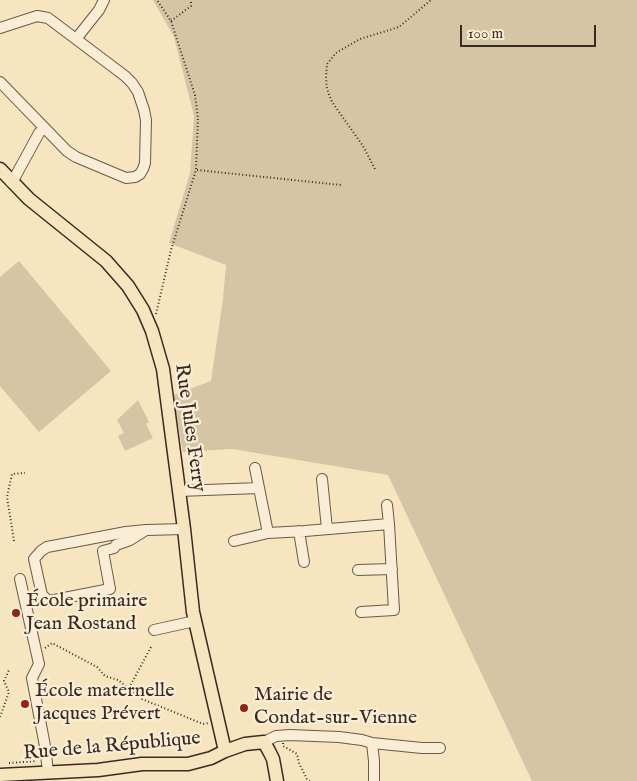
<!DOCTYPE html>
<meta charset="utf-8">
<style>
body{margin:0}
#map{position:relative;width:637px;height:781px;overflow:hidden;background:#f6e5bf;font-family:"IM FELL English",serif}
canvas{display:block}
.scale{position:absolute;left:460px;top:25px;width:136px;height:22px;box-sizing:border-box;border:2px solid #3a2a24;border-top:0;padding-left:6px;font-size:15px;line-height:18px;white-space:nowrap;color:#3a2a24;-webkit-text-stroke:4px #f9eed5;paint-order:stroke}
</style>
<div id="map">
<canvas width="637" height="781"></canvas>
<div class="scale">100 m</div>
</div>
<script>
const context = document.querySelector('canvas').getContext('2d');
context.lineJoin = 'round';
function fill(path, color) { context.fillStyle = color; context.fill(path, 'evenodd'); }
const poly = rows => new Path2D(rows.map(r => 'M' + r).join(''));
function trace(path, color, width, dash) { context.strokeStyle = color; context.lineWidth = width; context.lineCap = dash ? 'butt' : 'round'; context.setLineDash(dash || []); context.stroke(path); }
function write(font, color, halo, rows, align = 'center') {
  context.font = font + ' "IM FELL English",serif'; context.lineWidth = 4.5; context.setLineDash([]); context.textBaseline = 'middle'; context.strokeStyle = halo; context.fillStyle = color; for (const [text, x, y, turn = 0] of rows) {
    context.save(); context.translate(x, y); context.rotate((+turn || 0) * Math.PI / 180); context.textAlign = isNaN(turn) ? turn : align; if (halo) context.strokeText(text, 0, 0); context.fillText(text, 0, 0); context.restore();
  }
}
fill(poly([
 [153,0,637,0,637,781,532,781,388,475,232,449,183,452,173,395,211,381,223,299,226,265,169,243,190,173,194,116,174,37],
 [19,261,111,371,39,432,0,386,0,277],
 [138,400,149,422,146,424,153,438,125,451,118,436,124,433,117,420]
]), '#d6c5a5');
const minor = poly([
 [0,28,37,16,48,18,125,76,132,83,138,92,144,110,146,120,145,163,143,169,140,174,135,177,126,178,76,157,67,151,0,82],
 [76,39,99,10,104,0],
 [11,182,15,177,39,133,44,128],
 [255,468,259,488],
 [322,479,327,529],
 [179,491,259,488,268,533,305,531,389,524,394,610,361,612],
 [387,505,389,524],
 [146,530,130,540,116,545,114,548,103,551,110,589,49,601,42,595,34,559,41,551,47,547,126,532,146,530,184,529],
 [299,531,304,562],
 [234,541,268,533],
 [358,570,392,569],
 [20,579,39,664,32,678,45,746,48,772],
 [154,630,195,621],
 [264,742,276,736,290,735,339,737,362,740,372,743,422,748,440,748],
 [372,743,374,761,374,781]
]);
const major = poly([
 [0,169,29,199,106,261,128,286,143,310,152,331,163,369,184,529,193,612,225,751],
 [0,775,98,770,142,764,188,764,211,758,225,751,245,744,264,742,269,751,273,759,277,781]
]);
trace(minor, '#69594b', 12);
trace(major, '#3a2a24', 15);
trace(poly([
 [171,21,191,6,191,0],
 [375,169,363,146,332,102,327,89,326,78,327,64,336,53,360,39,399,27,431,0],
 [197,170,341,185],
 [156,314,171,250,196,170,198,118,195,95,171,21,157,0],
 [14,541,7,497,12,474,25,473],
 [45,648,52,643,97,667,105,676,118,680,142,699,203,724,209,723],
 [129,688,151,647],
 [0,717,9,692,4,681,9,670],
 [283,743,283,746,297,754,299,763,307,779,310,781],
 [9,763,37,761]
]), '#3a2a24', 2, [1, 2.5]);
trace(minor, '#f9eed5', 10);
trace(major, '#f6e5bf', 12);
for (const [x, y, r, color] of [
 [16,613,5,"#8f2418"],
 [25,704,5,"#8f2418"],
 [244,708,5,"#8f2418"]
]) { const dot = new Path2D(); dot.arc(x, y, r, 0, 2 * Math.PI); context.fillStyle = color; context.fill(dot); trace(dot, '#f9eed5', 2); }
write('20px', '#3a2a24', '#f9eed5', [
 ["Rue Jules Ferry",189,428,82],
 ["Rue de la République",112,747,-5]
]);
write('20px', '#3a2a24', '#f9eed5', [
 ["École primaire",26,602],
 ["Jean Rostand",26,625],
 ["École maternelle",35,692],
 ["Jacques Prévert",35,715],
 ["Mairie de",254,696],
 ["Condat-sur-Vienne",254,719]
], 'left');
</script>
